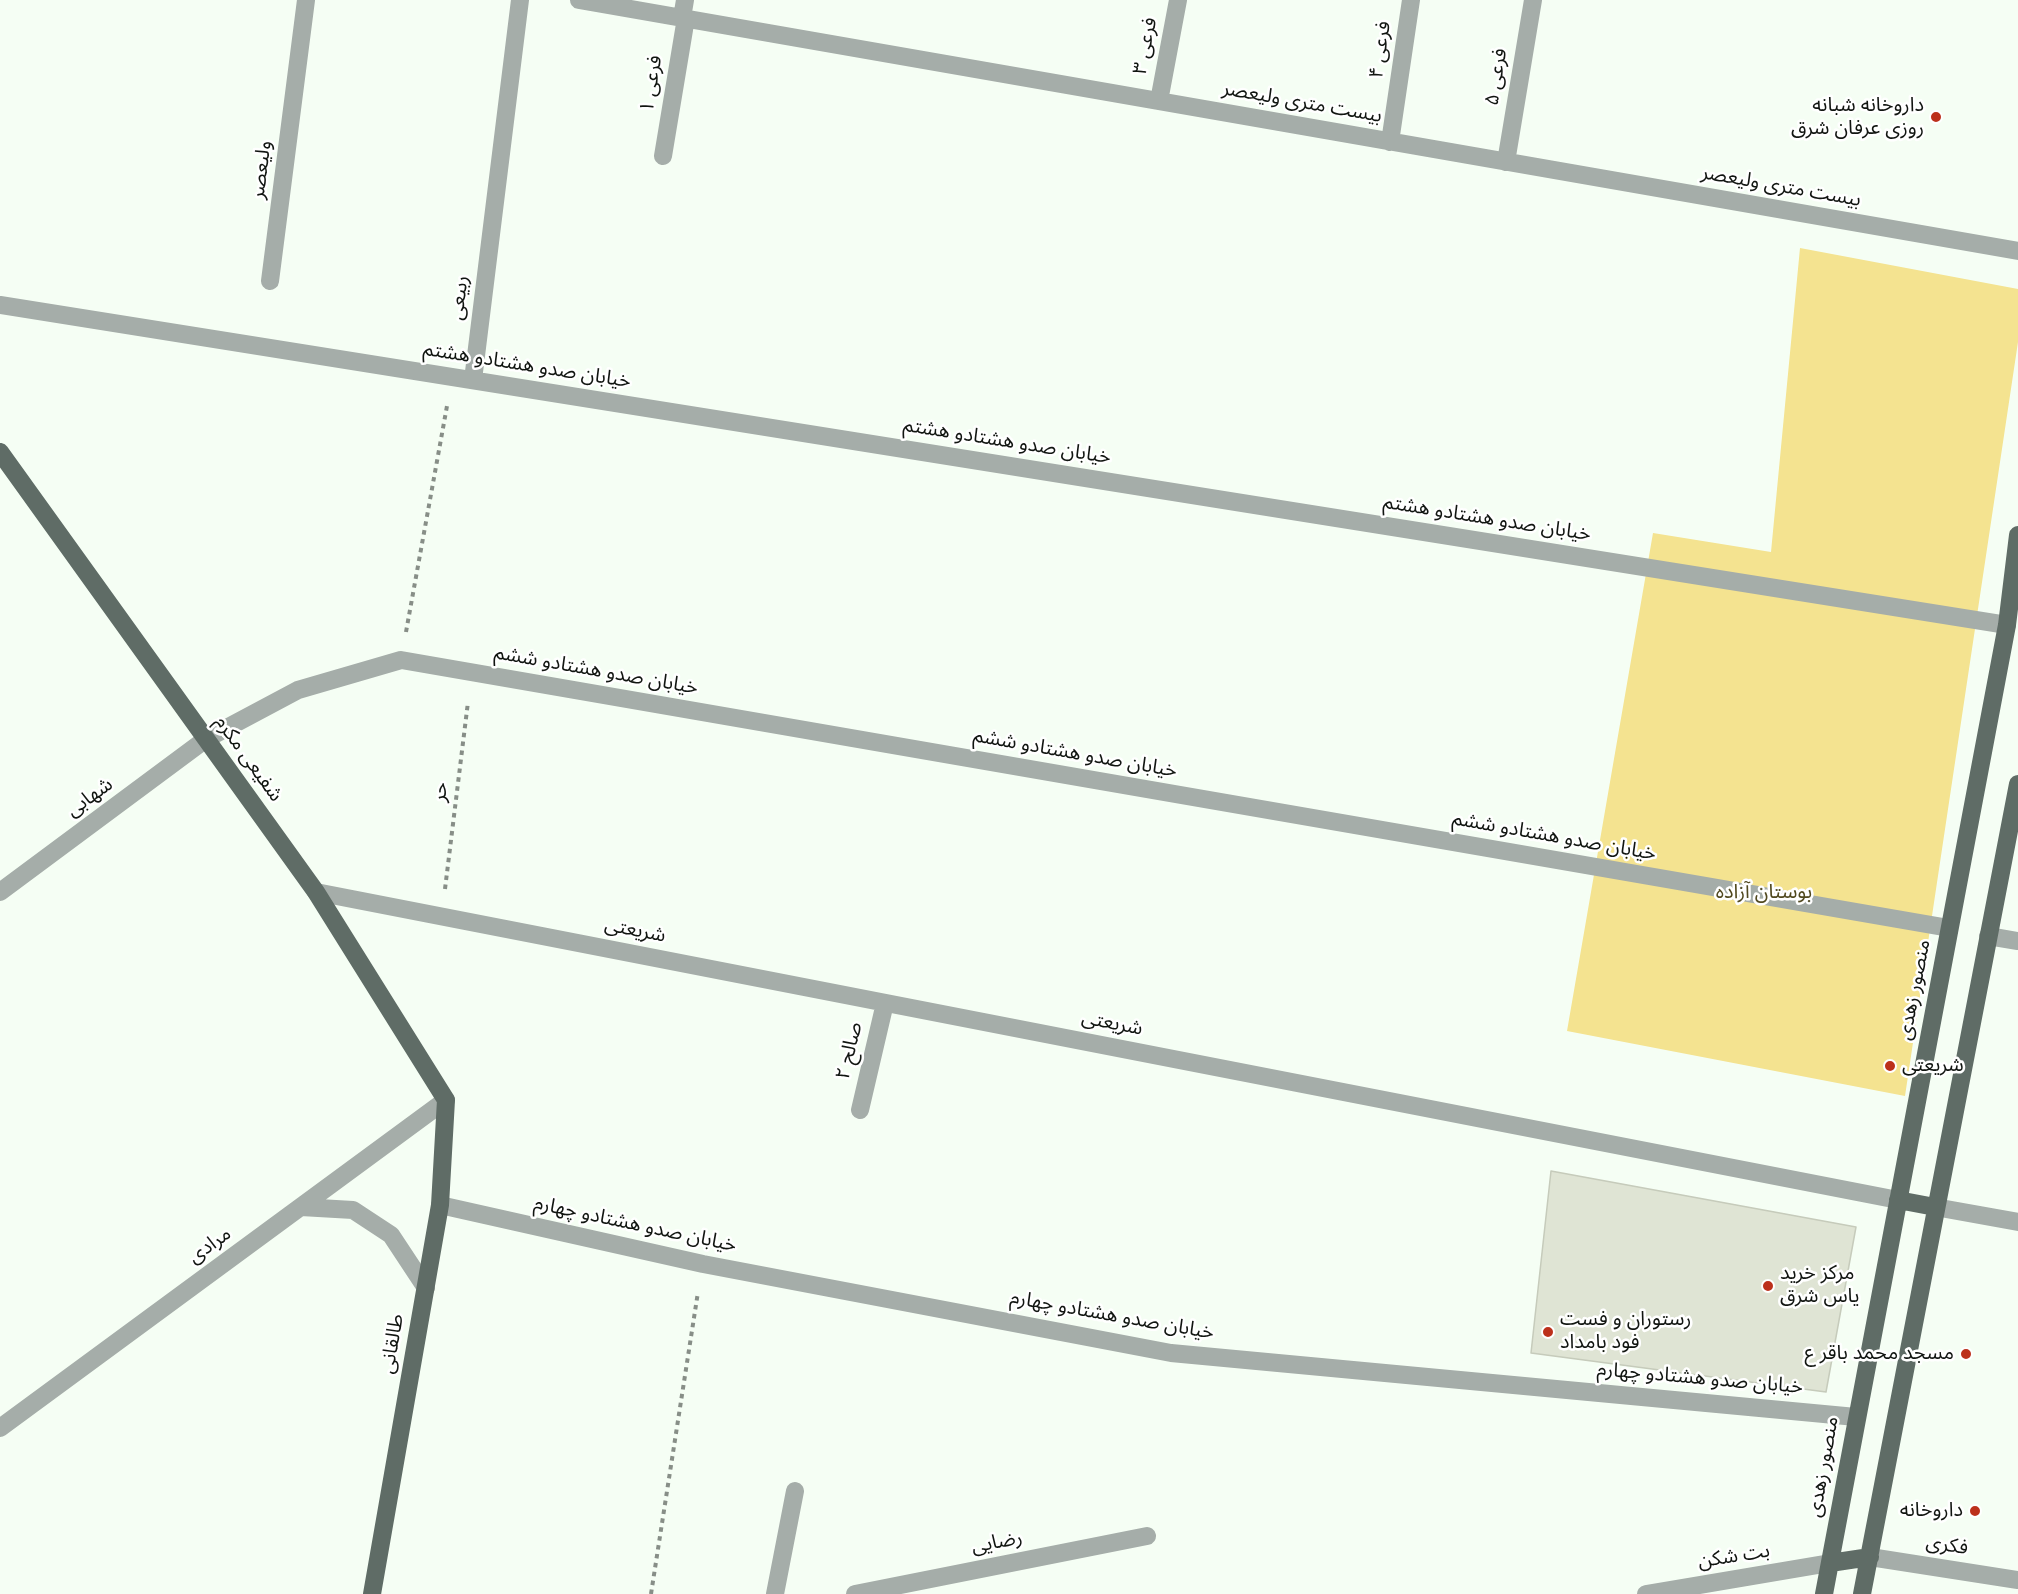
<!DOCTYPE html>
<meta charset="utf-8">
<style>
body{margin:0}
canvas{display:block;background:#f5fef4}
</style>
<canvas width="2018" height="1594"></canvas>
<script>
const context = document.querySelector('canvas').getContext('2d');
context.lineJoin = 'round';
function fill(path, color) { context.fillStyle = color; context.fill(path, 'evenodd'); }
const poly = rows => new Path2D(rows.map(r => 'M' + r).join(''));
function trace(path, color, width, dash) { context.strokeStyle = color; context.lineWidth = width; context.lineCap = dash ? 'butt' : 'round'; context.setLineDash(dash || []); context.stroke(path); }
function write(font, color, halo, rows, align = 'center') {
  context.font = font + ' Roboto,"Noto Sans Arabic",sans-serif'; context.lineWidth = 5; context.setLineDash([]); context.textBaseline = 'middle'; context.strokeStyle = halo; context.fillStyle = color; for (const [text, x, y, turn = 0] of rows) {
    context.save(); context.translate(x, y); context.rotate((+turn || 0) * Math.PI / 180); context.textAlign = isNaN(turn) ? turn : align; if (halo) context.strokeText(text, 0, 0); context.fillText(text, 0, 0); context.restore();
  }
}
fill(poly([
 [1800,248,2018,289,2018,342,1905,1096,1567,1031,1653,533,1771,552]
]), '#f4e390');
const building = poly([
 [1551,1171,1856,1227,1826,1392,1531,1353,1551,1171]
]);
fill(building, '#dfe4d4');
trace(building, '#c6cbbb', 1.5);
trace(poly([
 [406,632,447,406],
 [445,889,468,702],
 [651,1594,698,1292]
]), '#878e87', 4, [4.5, 4.5]);
trace(poly([
 [579,0,2018,251],
 [682,18,685,0],
 [1159,101,1178,0],
 [1390,142,1411,0],
 [663,156,686,18],
 [1506,162,1533,0],
 [270,281,306,0],
 [0,305,2007,625],
 [473,380,520,0],
 [0,892,206,739,298,690,401,660,1949,928],
 [316,892,1898,1200],
 [1988,936,2018,941],
 [860,1110,885,1003],
 [440,1205,703,1264,1171,1353,1856,1417],
 [301,1207,353,1210,391,1235,426,1288],
 [1935,1207,2018,1222],
 [0,1428,446,1100],
 [1870,1557,2018,1580],
 [775,1594,795,1491],
 [855,1594,1147,1536],
 [1646,1594,1830,1563]
]), '#a5ada9', 18);
trace(poly([
 [0,452,316,892,446,1100,440,1205,372,1594],
 [1898,1200,1935,1207],
 [1830,1563,1870,1557],
 [1824,1594,2007,625,2018,535],
 [1862,1594,2018,784]
]), '#5f6c66', 18);
for (const [x, y, r, color] of [
 [1936,117,6,"#bc301b"],
 [1890,1066,6,"#bc301b"],
 [1768,1286,6,"#bc301b"],
 [1548,1332,6,"#bc301b"],
 [1966,1354,6,"#bc301b"],
 [1975,1511,6,"#bc301b"]
]) { const dot = new Path2D(); dot.arc(x, y, r, 0, 2 * Math.PI); context.fillStyle = color; context.fill(dot); trace(dot, '#fff', 2); }
write('20px', '#111511', '#fff', [
 ["فرعی ۳",1146,46,-79],
 ["فرعی ۴",1381,50,-82],
 ["فرعی ۵",1497,77,-81],
 ["فرعی ۱",652,84,-81],
 ["بیست متری ولیعصر",1302,103,10],
 ["ولیعصر",262,170,-83],
 ["بیست متری ولیعصر",1781,187,10],
 ["ربیعی",460,298,-83],
 ["خیابان صدو هشتادو هشتم",527,366,9],
 ["خیابان صدو هشتادو هشتم",1007,442,9],
 ["خیابان صدو هشتادو هشتم",1487,519,9],
 ["خیابان صدو هشتادو ششم",596,671,10],
 ["خیابان صدو هشتادو ششم",1075,754,10],
 ["شفیعی مکرم",248,759,54],
 ["حر",441,792,-83],
 ["شهابی",90,798,-36],
 ["خیابان صدو هشتادو ششم",1554,837,10],
 ["شریعتی",635,931,11],
 ["منصور زهدی",1915,990,-79],
 ["شریعتی",1112,1024,11],
 ["صالح ۲",850,1051,-77],
 ["خیابان صدو هشتادو چهارم",635,1225,12],
 ["مرادی",210,1246,-36],
 ["خیابان صدو هشتادو چهارم",1112,1316,10],
 ["طالقانی",393,1344,-80],
 ["خیابان صدو هشتادو چهارم",1700,1379,5],
 ["منصور زهدی",1824,1467,-80],
 ["رضایی",997,1543,-11],
 ["فکری",1947,1546,9],
 ["بت شکن",1734,1557,-9]
]);
write('20px', '#111511', '#fff', [
 ["داروخانه شبانه",1924,106],
 ["روزی عرفان شرق",1924,129],
 ["شریعتی",1902,1066,"left"],
 ["مرکز خرید",1780,1274,"left"],
 ["یاس شرق",1780,1297,"left"],
 ["رستوران و فست",1560,1320,"left"],
 ["فود بامداد",1560,1343,"left"],
 ["مسجد محمد باقر ع",1954,1354],
 ["داروخانه",1963,1511]
], 'right');
write('20px', '#51491f', '#fff', [
 ["بوستان آزاده",1764,893]
]);
</script>
